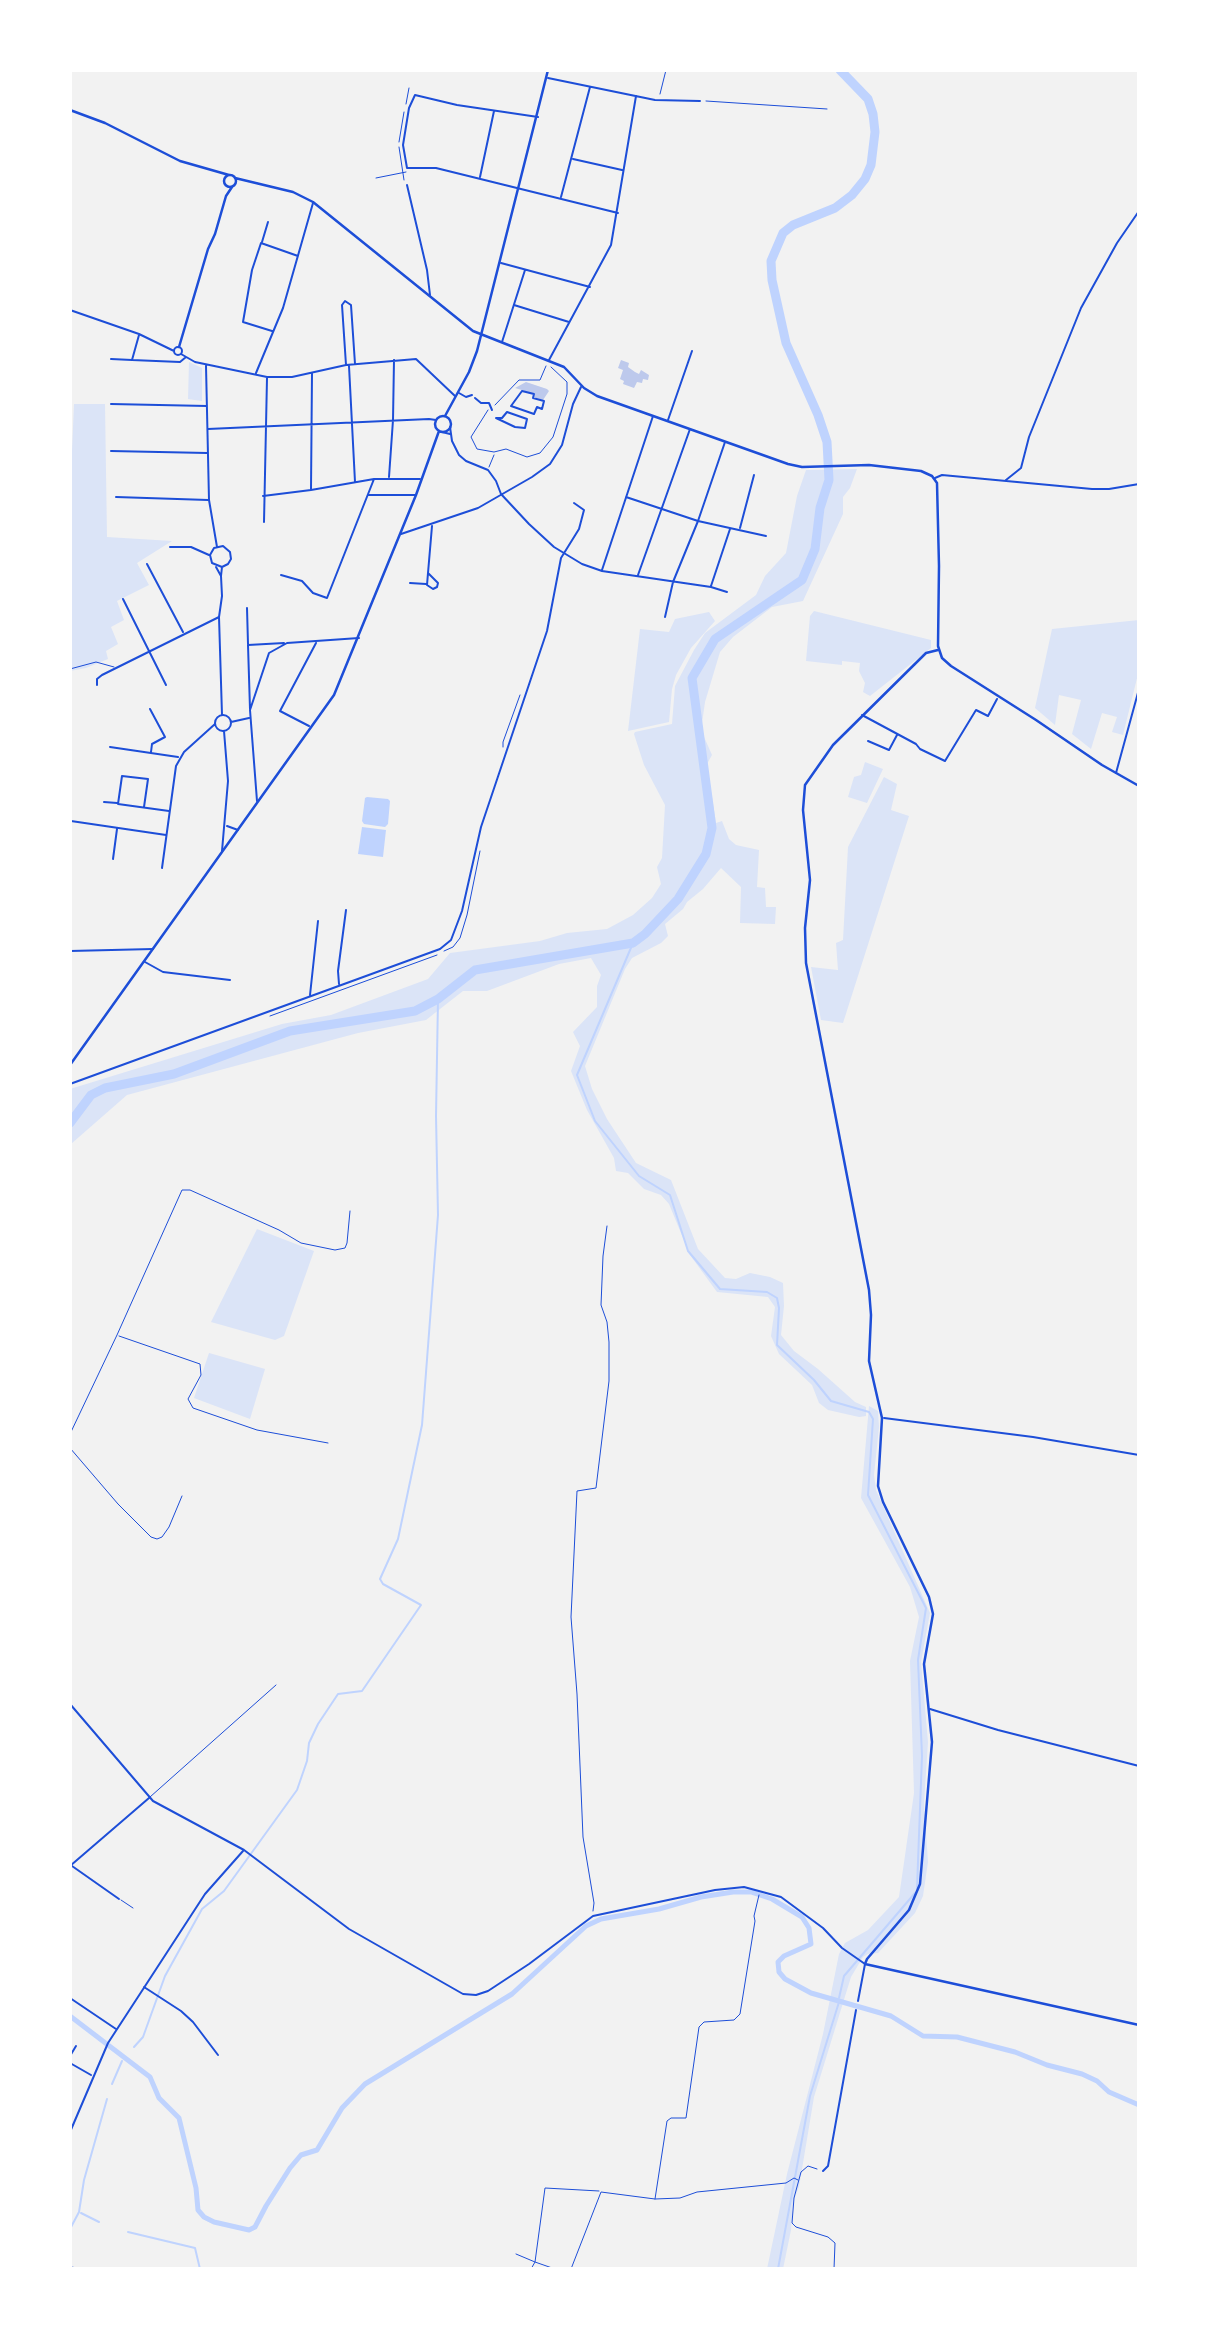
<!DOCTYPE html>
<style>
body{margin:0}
#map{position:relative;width:1209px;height:2339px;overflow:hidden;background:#f2f2f2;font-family:"Public Sans",sans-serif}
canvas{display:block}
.frame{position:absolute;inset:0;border:72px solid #fff;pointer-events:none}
</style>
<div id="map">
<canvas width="1209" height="2339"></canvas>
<div class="frame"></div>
</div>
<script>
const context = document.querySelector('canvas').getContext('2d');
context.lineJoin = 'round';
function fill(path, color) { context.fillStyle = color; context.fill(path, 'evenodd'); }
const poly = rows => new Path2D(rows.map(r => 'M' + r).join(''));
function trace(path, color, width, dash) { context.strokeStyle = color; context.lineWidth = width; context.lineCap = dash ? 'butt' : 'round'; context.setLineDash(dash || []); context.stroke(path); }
fill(poly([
 [189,362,202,368,202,401,188,399],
 [74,404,105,404,107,537,172,541,137,563,149,585,117,601,124,620,111,627,118,644,106,651,108,659,86,668,70,671,70,497],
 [857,469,850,488,843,497,843,514,803,601,772,607,733,637,720,652,705,702,701,730,712,755,707,764,716,823,722,821,729,839,736,845,759,850,757,887,765,888,766,907,776,907,775,924,740,923,741,887,721,868,703,889,687,902,683,909,665,924,668,936,661,943,632,958,625,969,585,1066,592,1089,607,1119,636,1163,671,1180,698,1249,725,1278,736,1279,750,1273,770,1277,783,1283,784,1306,781,1335,794,1351,818,1369,855,1402,866,1407,866,1416,859,1417,828,1410,819,1403,812,1385,779,1354,771,1336,775,1307,768,1297,717,1292,690,1255,669,1204,661,1195,644,1189,628,1173,616,1171,614,1158,587,1110,571,1071,580,1046,573,1032,597,1007,597,986,601,975,591,958,559,964,487,991,463,991,426,1020,358,1033,127,1095,71,1144,70,1089,282,1024,331,1015,428,979,450,953,540,941,567,933,607,929,633,915,652,898,661,884,657,867,662,858,665,805,644,765,634,734,635,732,672,724,675,686,694,650,705,633,756,595,765,576,786,553,797,496,806,470],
 [814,611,931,640,931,648,870,696,863,692,865,683,859,671,860,663,842,661,842,665,806,661,810,616],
 [709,612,715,621,691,648,676,675,672,689,669,722,628,731,640,629,669,632,675,619],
 [1139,620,1139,670,1123,735,1112,732,1117,717,1102,713,1091,749,1072,734,1081,700,1059,695,1055,725,1035,708,1052,629],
 [865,762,883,769,867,803,848,797,854,777,861,775],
 [884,777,897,784,891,810,909,816,843,1023,821,1020,811,967,838,970,836,943,843,940,848,847],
 [257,1229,314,1251,284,1336,275,1340,211,1322],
 [209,1353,265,1369,250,1419,194,1398],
 [869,1406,878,1411,879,1427,874,1475,876,1490,930,1613,921,1662,928,1742,924,1804,928,1862,923,1896,915,1913,878,1953,868,1954,863,1957,851,1977,814,2097,799,2187,793,2202,791,2230,783,2269,767,2269,787,2174,823,2034,839,1954,845,1943,868,1930,899,1897,914,1793,910,1661,919,1617,910,1587,861,1498]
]), '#dbe4f7');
fill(poly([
 [367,797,388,799,390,801,388,824,385,827,364,824,362,821,365,798],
 [362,827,386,830,383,857,358,854]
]), '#bfd3fe');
trace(poly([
 [633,943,577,1075,595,1121,639,1176,670,1195,688,1251,720,1289,767,1292,777,1298,779,1308,777,1345,814,1380,831,1401,869,1412,873,1419,868,1495,926,1608,918,1660,922,1756,917,1888],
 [839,1998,844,1976,915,1893],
 [134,2047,143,2037,165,1976,202,1909,224,1891,297,1790,307,1761,309,1743,318,1724,338,1694,362,1691,421,1605,383,1584,380,1579,398,1539,422,1425,438,1215,436,1116,438,999],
 [112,2084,122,2061],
 [81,2213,99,2222],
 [70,2229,79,2212,84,2180,107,2099],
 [128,2232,195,2248,200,2269],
 [778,2269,810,2096,839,2002]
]), '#bfd3fe', 2);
trace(poly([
 [70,2016,150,2077,159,2098,179,2118,196,2188,198,2210,204,2217,214,2222,249,2230,255,2227,266,2206,290,2168,301,2155,317,2150,342,2108,365,2084,512,1994,586,1926,601,1919,659,1909,701,1897,733,1892,751,1892,772,1899,802,1917,809,1928,811,1944,784,1956,778,1962,779,1972,785,1979,811,1993,891,2016,923,2036,957,2037,1015,2052,1047,2065,1082,2074,1097,2081,1109,2092,1139,2105]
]), '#bfd3fe', 5);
trace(poly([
 [70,1123,91,1095,105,1088,174,1074,290,1031,415,1011,438,999,475,970,633,943,645,934,678,899,706,854,712,828,692,678,715,639,802,580,815,549,820,508,829,480,827,442,818,415,786,343,772,280,771,261,783,233,793,225,835,208,852,195,865,179,871,165,875,132,873,114,868,99,840,70]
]), '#bfd3fe', 9);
fill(poly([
 [621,360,629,363,628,367,635,372,639,374,641,370,649,375,648,380,643,379,642,383,637,382,634,388,623,384,624,381,620,379,623,370,618,368],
 [526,382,547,389,549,391,543,400,534,397,535,394,515,388]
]), '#bdc9ec');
trace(poly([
 [660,94,666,70],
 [706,101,827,109],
 [406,104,409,88],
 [399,142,404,112],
 [399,147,404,180],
 [376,178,406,172],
 [495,405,519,380,540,380,546,366],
 [488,410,471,437,477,449,494,452,506,449,527,457,540,453,553,437,567,394,567,382,551,367],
 [489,467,494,455],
 [503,747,503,742,520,695],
 [444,951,453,947,460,938,467,915,480,851],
 [270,1016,437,955],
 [593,1911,594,1903,583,1837,577,1694,571,1617,577,1491,596,1488,609,1381,609,1342,607,1322,601,1305,603,1256,607,1226],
 [817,2169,808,2166,801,2172,794,2198,792,2223,796,2227,828,2237,835,2243,834,2269],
 [655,2199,667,2121,671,2118,686,2118,699,2027,704,2022,734,2020,740,2014,755,1921,754,1916,759,1895],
 [516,2254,535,2262,545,2188,599,2191],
 [531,2269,535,2262,555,2269],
 [571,2269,601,2192,655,2199,680,2198,697,2192,786,2183,794,2178,798,2180]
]), '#1d4ed8', 1);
trace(poly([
 [70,669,96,662,114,667],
 [119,1336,200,1364,201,1375,188,1399,193,1408,257,1430,328,1443],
 [70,1434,117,1335,182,1190,190,1190,279,1230,301,1243,335,1250,345,1248,347,1243,350,1211],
 [70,1448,118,1504,151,1537,157,1539,162,1537,169,1527,182,1496],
 [150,1797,276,1685],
 [121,1900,133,1908]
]), '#1d4ed8', 1);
trace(poly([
 [522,391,534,394,533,398,544,401,542,409,537,407,534,414,511,406,522,391],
 [475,398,481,403,489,403,492,410],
 [507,412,527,419,525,428,515,427,496,418,502,418,507,412]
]), '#1d4ed8', 2);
trace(poly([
 [548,78,655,100,700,101],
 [538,117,457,105,415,95,409,108,403,145,407,168,436,168,618,213],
 [573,159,622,170],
 [480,177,494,111],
 [407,185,427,270,430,295],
 [561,197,590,87],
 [262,242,268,222],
 [501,263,590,287],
 [514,305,569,322],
 [70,310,139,334,174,351],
 [272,331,243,322,252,270,261,243,298,256],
 [502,342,525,270],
 '174 351a4 4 0 1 1 8 0a4 4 0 1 1-8 0Z',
 [181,354,195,362,267,377,292,377,346,365,416,359,455,396],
 [111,359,132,360,139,335],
 [132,360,180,362,186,357],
 [549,360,611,245,636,96],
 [346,365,342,305,345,301,351,305,355,364],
 [206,366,209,500,217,547],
 [349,366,355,482],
 [256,373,283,308,313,203],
 [459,393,466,397,472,395],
 [111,404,207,406],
 [668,420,692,351],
 [450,427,452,441,459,455,466,461,488,470,496,481,501,494,529,524,554,547,582,564,602,571,711,587,727,592],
 [208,429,429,419,436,420],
 [442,432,450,434],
 [111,451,207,453],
 [389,477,393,420,394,360],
 [935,478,942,475,1092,489,1109,489,1139,484],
 [1006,480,1021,468,1029,437,1081,308,1117,243,1139,211],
 [311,489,312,373],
 [368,495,415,495],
 [263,496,311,490,374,479,420,479],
 [116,497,208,500],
 [626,497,698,521,766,536],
 [264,522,267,378],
 [740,528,754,475],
 [401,534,478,508,532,477,550,464,562,445,573,404,581,387],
 [170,547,191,547,209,555],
 [147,564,183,632],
 [216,567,221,576,222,567,228,564,231,559,230,552,223,546,214,548,210,555,212,563,222,567],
 [602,570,653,416],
 [428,573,438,583,437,587,433,589,427,585,428,573,432,526],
 [281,575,302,581,313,593,327,598,374,479],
 [638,575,690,429],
 [221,576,222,596,219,617,222,715],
 [410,583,426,584],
 [711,586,730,529],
 [123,599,166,685],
 [247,608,248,644],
 [665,617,673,582,698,521,725,442],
 [97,685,97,679,102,675,219,617],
 [150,709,165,737,152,744,151,752],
 [250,709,248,645,284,643],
 '215 723a8 8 0 1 1 16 0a8 8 0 1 1-16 0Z',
 [862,715,916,744,920,749,945,761,976,710,988,716,997,699],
 [231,722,249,718],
 [309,726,280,711,316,643],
 [868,741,889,750,897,735],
 [110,747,178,757],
 [1116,773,1139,689],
 [257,801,250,710,269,653,287,643,359,638],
 [104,802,117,803],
 [144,807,148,779,122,776,118,804,169,811],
 [71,821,166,835],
 [227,826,238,830],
 [222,851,228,781,224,731],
 [113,859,117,829],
 [162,868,176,766,184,752,215,724],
 [70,951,153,949],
 [145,962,163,972,230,980],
 [339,984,338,971,346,910],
 [310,995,318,921],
 [70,1084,440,949,451,940,462,911,481,827,547,631,561,558,579,529,584,510,574,503],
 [884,1418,1033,1437,1139,1455],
 [70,1704,153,1801,244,1850,349,1929,463,1994,476,1995,488,1991,529,1964,593,1916,715,1890,744,1887,781,1897,823,1928,842,1948,865,1964,858,2001],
 [930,1709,998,1730,1139,1766],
 [70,1866,149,1798],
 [72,1866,119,1899],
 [144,1987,181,2011,193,2022,218,2055],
 [70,1998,116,2029],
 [70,2056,76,2046],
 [70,2063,91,2075],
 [70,2132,108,2043,205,1894,243,1851],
 [823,2171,828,2166,856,2010]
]), '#1d4ed8', 2);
trace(poly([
 [70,110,105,123,180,161,229,175],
 '224 181a6 6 0 1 1 12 0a6 6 0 1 1-12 0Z',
 [235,178,293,192,313,202,473,331,564,367,584,388,597,396,788,464,802,467,869,465,921,471,932,476,937,483,939,566,938,646,942,658,951,666,1036,720,1102,765,1139,786],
 [179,347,208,249,215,234,226,196,232,187],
 [445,416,469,372,477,351,548,70],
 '435 424a8 8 0 1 1 16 0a8 8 0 1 1-16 0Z',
 [938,650,926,653,833,745,805,785,803,810,810,880,805,928,806,963,869,1290,871,1315,869,1361,882,1418,878,1486,883,1502,929,1597,933,1614,924,1664,932,1742,920,1884,909,1910,867,1959,865,1964,1139,2025],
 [70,1065,334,695,416,495,439,431]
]), '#1d4ed8', 2.5);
trace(poly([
 [70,2267,78,2269]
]), '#7290e2', 2);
</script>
